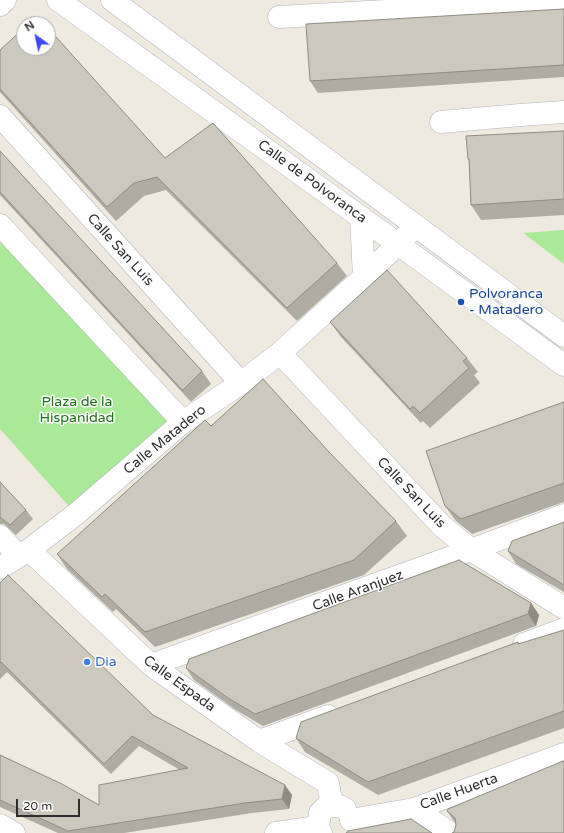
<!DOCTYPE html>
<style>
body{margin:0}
#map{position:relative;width:564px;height:833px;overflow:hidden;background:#efeadf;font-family:"Varela Round",sans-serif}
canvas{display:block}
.north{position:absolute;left:16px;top:16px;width:40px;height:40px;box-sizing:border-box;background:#fff;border:1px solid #ababab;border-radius:50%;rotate:327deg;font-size:11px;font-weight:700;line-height:16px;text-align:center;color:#2d2d2d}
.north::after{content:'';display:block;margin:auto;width:14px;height:18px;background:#3c49ff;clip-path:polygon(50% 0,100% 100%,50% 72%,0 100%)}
.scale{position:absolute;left:16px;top:799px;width:64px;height:18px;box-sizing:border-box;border:2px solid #2d2d2d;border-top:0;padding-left:5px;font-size:12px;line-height:14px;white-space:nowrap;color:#2d2d2d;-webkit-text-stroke:3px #fff;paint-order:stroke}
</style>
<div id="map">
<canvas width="564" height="833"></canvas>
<div class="north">N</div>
<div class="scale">20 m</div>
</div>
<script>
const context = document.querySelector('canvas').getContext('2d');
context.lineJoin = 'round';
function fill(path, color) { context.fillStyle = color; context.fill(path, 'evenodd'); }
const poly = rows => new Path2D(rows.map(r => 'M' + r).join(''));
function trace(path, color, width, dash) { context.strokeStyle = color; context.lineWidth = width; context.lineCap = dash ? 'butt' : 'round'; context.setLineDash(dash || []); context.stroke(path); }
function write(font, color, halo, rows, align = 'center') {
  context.font = font + ' "Varela Round",sans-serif'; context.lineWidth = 3; context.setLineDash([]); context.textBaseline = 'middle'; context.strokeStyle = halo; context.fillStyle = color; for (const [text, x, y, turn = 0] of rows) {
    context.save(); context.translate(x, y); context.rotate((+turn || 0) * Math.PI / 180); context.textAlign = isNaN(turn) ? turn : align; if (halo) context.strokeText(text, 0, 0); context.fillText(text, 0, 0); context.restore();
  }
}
fill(poly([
 [0,225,183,422,76,514,0,429],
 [564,230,564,264,523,233]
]), '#aae998');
const street = poly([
 [58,0,398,244,564,365],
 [112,0,564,336],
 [0,5,5,0],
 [279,17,564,1],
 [0,116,241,383],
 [441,122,520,115,564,112],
 [361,217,364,277],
 [0,225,183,422],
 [280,353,441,525,471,550,564,608],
 [0,536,19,556],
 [29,550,151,665,259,741,328,783,332,806],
 [0,568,29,550,76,514,183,422,241,383,280,353,364,277,408,234],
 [524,644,564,629],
 [151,665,471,550,564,515],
 [259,741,328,716],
 [414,809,450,833],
 [351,820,414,809,564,754],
 [0,825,14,833],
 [276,833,318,827],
 [321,833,318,827,320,813,325,808,332,806,340,806,345,809]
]);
trace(street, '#b3b3c1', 23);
trace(street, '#fff', 22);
fill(poly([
 [564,9,564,77,318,93,310,81],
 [0,50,165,158,337,263,347,276,297,321,166,190,144,196,116,221,0,92],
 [564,131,564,215,481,220,471,205,469,161,468,159],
 [0,151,202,371,211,384,192,401,191,402,0,195],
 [330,322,467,358,478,372,474,375,480,383,430,428,423,421,421,423,341,337],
 [564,402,564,502,472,534,456,521,445,506],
 [211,426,330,453,396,521,407,536,364,575,155,647,116,609,113,612,67,569,57,554],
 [0,482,26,510,33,519,16,535,4,524,0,524],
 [564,522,564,592,516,564,508,551],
 [0,583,153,715,292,795,289,809,252,813,124,833,58,833,0,807,0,755,99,805,180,770,139,746,111,774,7,672,0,679],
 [531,603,539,615,536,626,263,726,236,710,194,680,186,668],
 [564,630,564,728,378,795,305,752,296,738,518,642,519,644],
 [564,762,454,832,456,825,456,823,453,820,447,811]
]), '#afaca3');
fill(poly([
 [531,603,539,615,536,626,528,614],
 [285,785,292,795,289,809,282,799]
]), '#8e8c84');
const building = poly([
 [564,9,564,65,310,81,306,24,564,9],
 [35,18,40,24,28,24,35,18],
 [24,28,24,48,48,48,48,28,165,158,213,123,337,263,287,308,157,177,134,183,107,207,0,89,0,50,24,28],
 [564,131,564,199,471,205,469,159,468,159,466,136,564,131],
 [0,151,202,371,184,389,182,390,0,192,0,151],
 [387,270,467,358,463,361,469,368,420,413,413,406,410,409,330,322,387,270],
 [263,379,330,453,396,521,354,560,145,632,105,594,102,597,57,554,205,420,211,426,263,379],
 [564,402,564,483,461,519,445,506,426,451,564,402],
 [0,482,26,510,10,525,0,517,0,482],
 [564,522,564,585,508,551,512,541,564,522],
 [459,560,531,603,528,614,255,714,228,698,186,668,189,659,459,560],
 [8,575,153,715,285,785,282,799,245,803,68,831,0,800,0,755,62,784,99,805,99,785,188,768,132,736,104,764,1,662,0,663,0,583,8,575],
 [564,630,564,711,368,782,296,738,301,722,518,642,518,644,564,630],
 [563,761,564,762,564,833,452,833,454,832,456,825,455,818,447,811,448,809,563,761],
 [411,819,432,833,346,833,348,831,411,819]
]);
fill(building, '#cbc8bd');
trace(building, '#8e8c84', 1);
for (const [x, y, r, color] of [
 [461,302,4,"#1a4fb4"],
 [87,662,4,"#3f7fe0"]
]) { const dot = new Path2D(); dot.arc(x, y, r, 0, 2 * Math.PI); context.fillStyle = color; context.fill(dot); trace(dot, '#fff', 1.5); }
write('14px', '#2d2d2d', '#fff', [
 ["Calle de Polvoranca",312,182,36],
 ["Calle San Luis",120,250,48],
 ["Calle Matadero",165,440,-39],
 ["Calle San Luis",411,493,46],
 ["Calle Aranjuez",358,591,-20],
 ["Calle Espada",179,684,36],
 ["Calle Huerta",459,792,-20]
]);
write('14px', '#164399', '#fff', [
 ["Polvoranca",469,294],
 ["- Matadero",469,310]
], 'left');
write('14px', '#1d7215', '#fff', [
 ["Plaza de la",77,402],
 ["Hispanidad",77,418]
]);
write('14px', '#366cbe', '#fff', [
 ["Dia",95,662]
], 'left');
</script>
